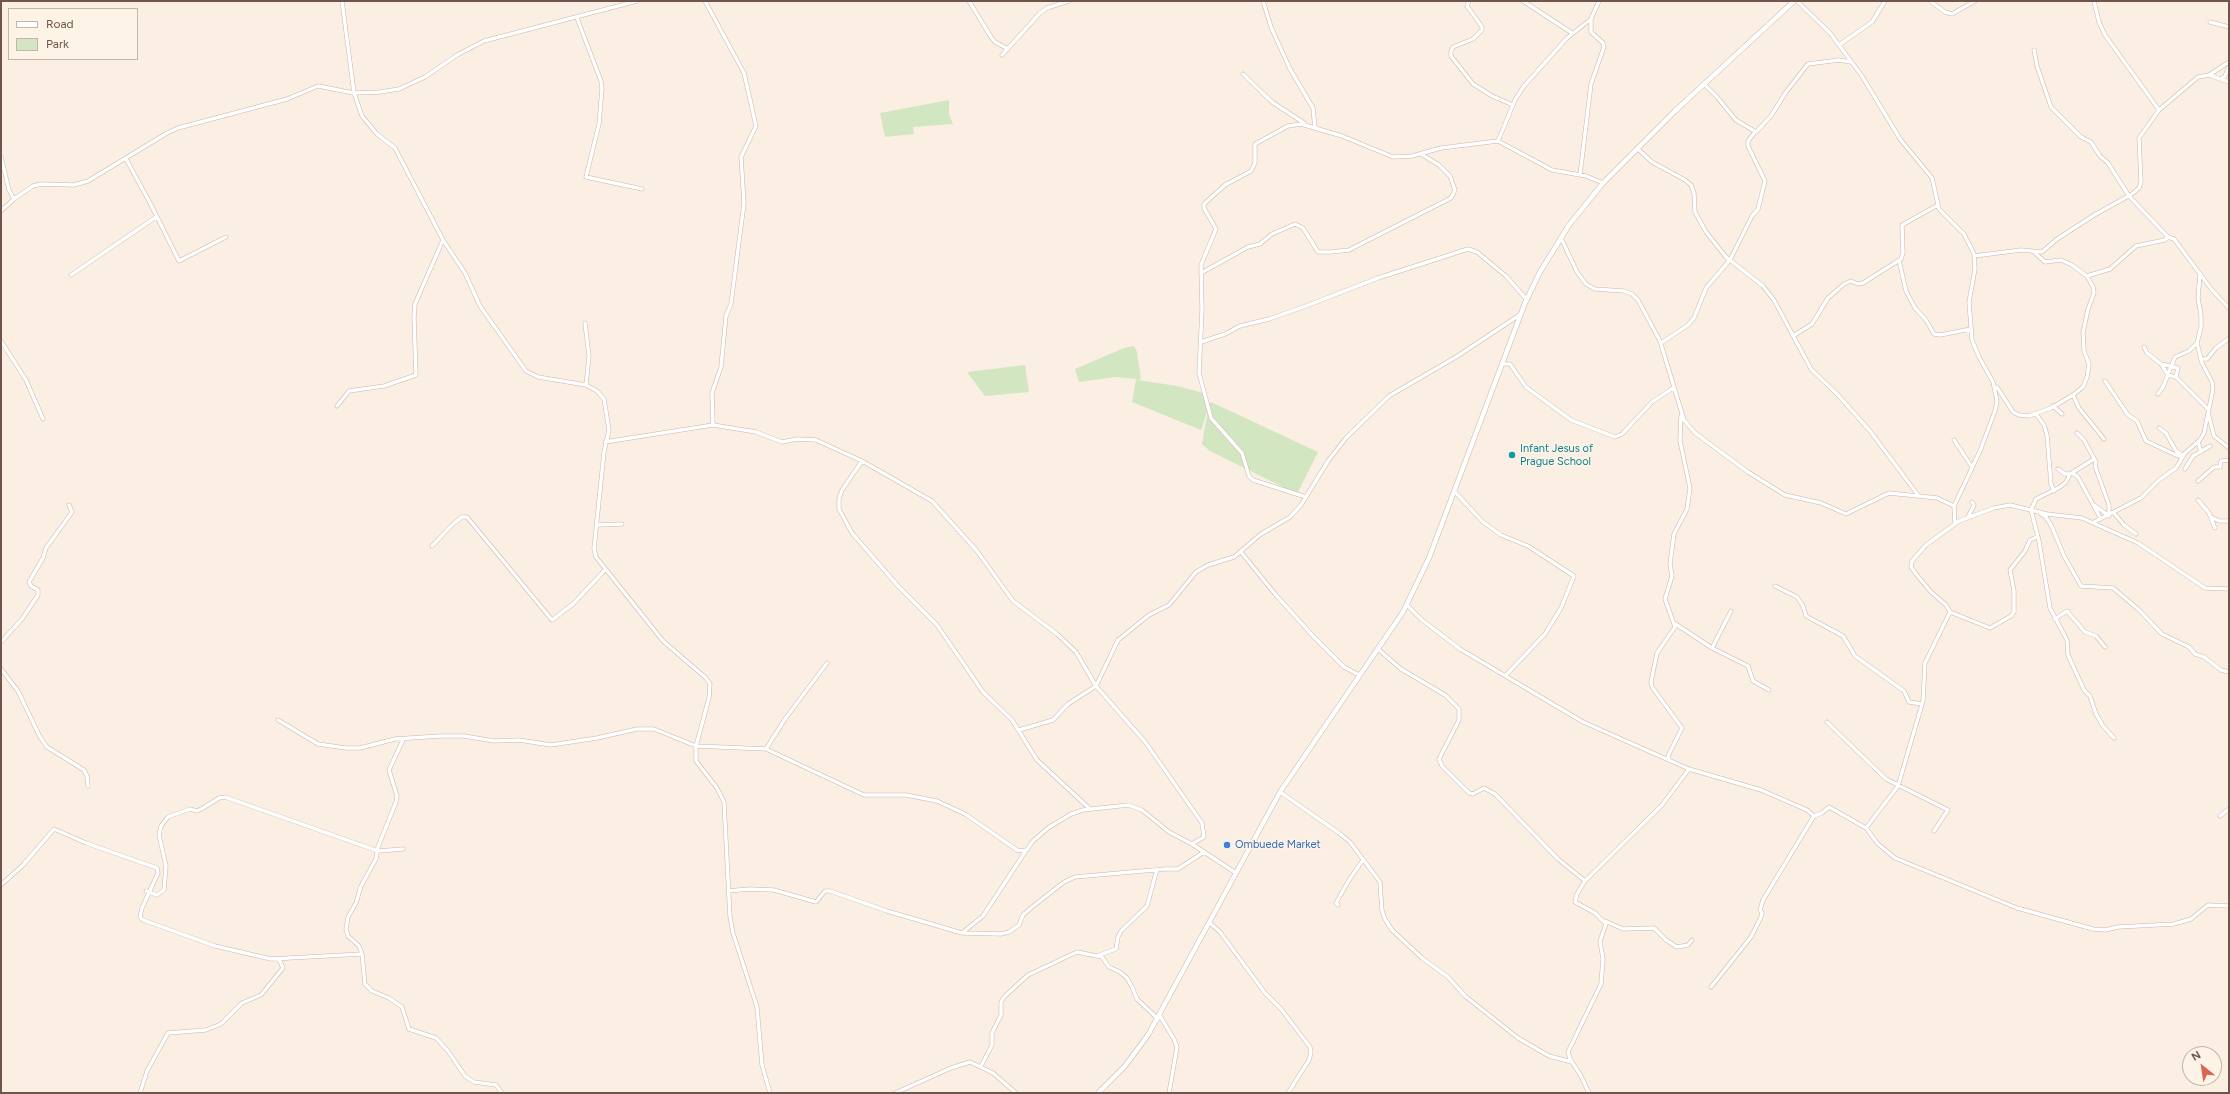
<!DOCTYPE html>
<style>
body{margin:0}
#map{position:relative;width:2230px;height:1094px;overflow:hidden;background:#faefe2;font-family:Figtree,sans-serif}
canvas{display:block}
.frame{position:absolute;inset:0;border:2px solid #6f554b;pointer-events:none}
.legend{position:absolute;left:8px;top:8px;width:130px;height:52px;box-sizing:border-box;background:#fdf3e7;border:1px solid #c4b4a9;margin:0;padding:5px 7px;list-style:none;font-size:12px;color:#6f554b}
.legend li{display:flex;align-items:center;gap:8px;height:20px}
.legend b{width:20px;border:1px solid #c4b4a9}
.north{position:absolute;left:2182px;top:1046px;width:40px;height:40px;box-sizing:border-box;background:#fdf3e7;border:1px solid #c4b4a9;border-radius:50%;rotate:330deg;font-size:11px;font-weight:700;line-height:16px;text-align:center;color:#6f554b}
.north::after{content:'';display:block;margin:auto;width:14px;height:18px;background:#db6550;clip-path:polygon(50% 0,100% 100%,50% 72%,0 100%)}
</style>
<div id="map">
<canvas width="2230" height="1094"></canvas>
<div class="frame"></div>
<ul class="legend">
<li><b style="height:5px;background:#fff"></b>Road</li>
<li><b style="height:11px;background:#d3e6c2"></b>Park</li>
</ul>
<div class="north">N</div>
</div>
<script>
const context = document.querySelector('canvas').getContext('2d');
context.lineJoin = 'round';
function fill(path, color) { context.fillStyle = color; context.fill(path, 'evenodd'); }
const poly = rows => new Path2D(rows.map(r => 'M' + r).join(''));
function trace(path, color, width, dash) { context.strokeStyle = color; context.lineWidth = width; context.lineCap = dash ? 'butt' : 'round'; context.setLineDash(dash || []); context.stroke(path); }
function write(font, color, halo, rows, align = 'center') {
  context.font = font + ' Figtree,sans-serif'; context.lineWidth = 3; context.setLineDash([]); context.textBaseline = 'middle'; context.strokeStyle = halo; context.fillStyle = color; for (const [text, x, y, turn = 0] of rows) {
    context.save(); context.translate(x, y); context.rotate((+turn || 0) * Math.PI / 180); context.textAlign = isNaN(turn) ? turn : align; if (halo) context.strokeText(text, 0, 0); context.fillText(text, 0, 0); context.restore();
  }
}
fill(poly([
 [949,100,949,114,953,124,913,127,914,134,885,137,880,113],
 [1134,346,1137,352,1141,379,1138,380,1177,386,1204,393,1207,412,1201,430,1132,402,1136,379,1116,377,1079,382,1075,369,1124,348],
 [1025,365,1029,392,985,396,967,372],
 [1211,402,1318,452,1297,494,1210,451,1202,444,1209,404]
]), '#d3e6c2');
const minor = poly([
 [342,1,354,93,362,116,377,134,395,148,443,240,465,273,480,306,526,371,538,377,586,385,597,391,604,399,609,430,604,452,594,549,596,557,663,641,706,678,710,684,709,698,696,746,696,761,717,788,724,802,730,917,733,933,757,1007,762,1065,770,1093],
 [705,1,744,73,756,126,741,157,744,203,731,304,726,316,721,367,712,393,713,425],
 [969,1,991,37,995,42,1008,49],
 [1263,1,1271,27,1290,69,1313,108,1315,128],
 [1469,1,1467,6,1482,27,1482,30,1473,39,1453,47,1451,51,1451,56,1473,84,1492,96,1513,105],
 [1523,1,1572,33],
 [1797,1,1830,33,1862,76,1900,139,1932,178,1939,209,1964,234,1974,254,1975,269,1969,302,1972,340,1979,357,1993,382,1997,401,1995,411,1980,451,1954,506],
 [1930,1,1945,12,1952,14,1975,1],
 [2094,1,2099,22,2105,35,2159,110],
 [577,18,601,81,602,89,599,124,586,177,642,189],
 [2210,22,2229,27],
 [1839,45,1872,22,1885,1],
 [2034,50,2037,66,2051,107,2081,137,2091,142,2100,156,2108,163,2129,196,2168,237,2165,240,2136,246,2110,269,2087,276],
 [1002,55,1040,13,1047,8,1069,1],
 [1243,74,1272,102,1304,123],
 [2209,75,2229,62],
 [2221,79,2225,76,2229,67],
 [1704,84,1717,97,1736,120,1756,132,1771,116,1786,92,1808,64,1839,60,1851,62],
 [1498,141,1515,100,1524,86,1567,38,1591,19,1599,1],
 [1638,149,1652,162,1685,180,1691,185,1694,193,1695,212,1706,232,1726,257,1763,286,1774,300,1811,369,1838,395,1870,431,1918,495],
 [1,157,9,190,14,199],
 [126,159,149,201,179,261,226,237],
 [1580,175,1591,84,1604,47,1603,43,1591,32,1591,19],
 [1,211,14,199,33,186,41,184,74,185,88,181,167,133,178,128,287,99,318,86,354,93,380,92,399,89,425,77,457,55,484,41,637,1],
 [2168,237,2174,239,2212,290,2229,308],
 [1561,238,1577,272,1586,284,1595,289,1624,291,1632,294,1638,300,1660,341,1684,420,1695,433,1748,472,1785,495,1821,503,1846,514,1889,493,1937,498,1954,506,1955,524],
 [1974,256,2021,250,2042,252,2057,239,2096,214,2132,194,2139,188,2141,182,2139,138,2159,110,2198,77,2209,75,2229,82],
 [1899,260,1906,291,1915,308,1926,320,1934,334,1940,335,1971,329],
 [1201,273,1248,247,1260,244,1272,234,1295,224,1303,228,1318,252,1331,252,1349,250,1451,198,1455,190,1450,176,1439,165,1421,154],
 [71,275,156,217],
 [585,323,589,356,586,385],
 [1793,336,1812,324,1828,298,1844,284,1851,281,1858,284,1863,283,1901,259,1903,253,1902,225,1938,205],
 [1,341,26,380,43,419],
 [1201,342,1225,334,1240,326,1269,319,1306,306,1378,278,1468,249,1477,252,1506,276,1527,300],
 [1661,343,1688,325,1694,318,1706,288,1730,260,1752,216,1758,209,1765,181,1748,146,1748,141,1755,132],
 [2144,347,2147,353,2161,364,2168,375,2176,377,2208,409],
 [2201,359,2207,359,2216,348,2228,339],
 [1502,364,1510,364,1526,387,1571,420,1615,437,1622,434,1652,402,1673,388],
 [2161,364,2178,368,2176,377],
 [2105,381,2128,415,2137,421,2146,441,2178,456,2183,456],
 [1997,387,2013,412,2019,415,2029,416,2051,408,2073,395,2083,387,2087,377,2089,364,2084,351,2083,333,2088,309,2094,293,2093,287,2087,276,2072,265,2061,260,2045,262,2035,253],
 [2158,394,2163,387,2175,357,2189,351,2197,343],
 [2073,395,2079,408,2104,439],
 [337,406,349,391,384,386,416,375,414,317,415,304,443,240],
 [2053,406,2062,414],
 [2208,413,2214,436,2229,448],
 [2036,414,2044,425,2047,435,2051,484,2054,491],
 [2159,428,2166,433,2176,451,2182,455],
 [2077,433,2084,440,2096,462,2095,466,2109,505,2109,516],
 [1954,440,1972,467],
 [605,442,713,425,756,432,782,442,797,439,816,440,862,461,932,501,977,551,1013,601,1057,634,1076,652,1096,686,1146,743,1202,823,1204,837,1192,844],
 [2198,442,2201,452],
 [2094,459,2070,474,2066,482,2060,487,2036,499,2031,510,2039,541,2050,608,2067,640,2068,655,2084,690,2090,696,2096,714,2103,726,2114,738],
 [862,461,842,490,839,498,839,509,852,533,898,586,937,625,983,692,1012,720,1037,760,1090,809],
 [2058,469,2065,474,2070,474],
 [2185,469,2193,456,2210,446],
 [2072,473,2078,477,2101,519],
 [2198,481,2214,467,2220,467,2221,461,2229,460],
 [1454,491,1483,522,1501,535,1528,546,1574,576,1561,608,1545,634,1506,675],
 [1306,497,1253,480,1249,476,1242,453,1211,418,1199,373,1202,310,1201,265,1216,229,1204,208,1204,204,1225,185,1251,171,1255,163,1255,144,1288,126,1301,124,1342,136,1393,157,1412,156,1441,148,1498,141,1552,170,1586,176,1603,183],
 [2198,500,2209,513,2215,528],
 [2094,505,2109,516],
 [2114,513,2124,525,2136,534],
 [2041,514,2046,517,2052,527,2064,556,2081,586,2113,588,2138,609,2162,634,2189,647,2195,654,2204,657,2221,670,2229,672],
 [1968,517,1974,505,1972,502],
 [2211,517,2219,521,2229,521],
 [2094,522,2141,498,2159,480,2176,468,2185,453,2200,440,2204,433,2213,389,2212,382,2202,363,2197,343,2201,327,2201,315,2198,298,2200,274],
 [597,525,622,524],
 [432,546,453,524,462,517,467,517,552,620,573,604,605,570],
 [1241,552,1275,594,1313,636,1344,667,1359,675],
 [1775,586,1797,597,1803,606,1806,616,1843,636,1855,656,1904,691,1909,702,1922,704],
 [1407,605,1422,620,1460,649,1583,722,1689,769,1761,790,1807,810,1814,816,1822,813,1829,807,1866,828,1878,844,1895,858,2017,908,2093,929,2105,930,2118,927,2174,924,2191,919,2208,905,2229,906],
 [1950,612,1990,628,2011,616,2014,612,2014,591,2010,570,2025,551,2030,540,2037,537],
 [2055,619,2067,611,2085,632,2096,636,2105,647],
 [1674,623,1712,648,1748,666,1753,681,1769,690],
 [1,642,22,619,38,595,38,590,31,586,29,582,43,558,46,548,72,512,69,505],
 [1712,648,1731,611],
 [1378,649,1401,669,1445,695,1459,709,1459,720,1439,759,1442,766,1469,793,1473,794,1484,788,1495,794,1558,859,1585,881],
 [1,669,18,691,40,737,47,747,84,770,87,776,88,786],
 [278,720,318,744,346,748,360,748,395,739,440,736,464,736,494,741,519,740,551,745,597,738,637,729,654,729,696,746,766,749,864,795,906,795,937,801,965,814,1017,850,1023,851,1028,849],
 [1827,722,1886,779,1948,810,1934,831],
 [1019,730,1053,720,1068,704,1096,686,1118,640,1149,615,1169,605,1196,572,1208,565,1234,557,1261,534,1290,517,1301,505,1328,461,1346,438,1389,396,1456,357,1521,314],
 [766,749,785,719,827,663],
 [1669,760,1668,756,1682,728,1652,687,1651,682,1657,653,1675,627,1665,599,1672,576,1670,564,1674,534,1687,509,1690,488,1680,441,1681,416],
 [1280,792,1339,833,1350,842,1380,882,1382,911,1385,919,1392,930,1422,958,1448,977,1465,996,1518,1038,1549,1056,1572,1062],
 [2220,816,2229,809],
 [1866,828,1898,786,1923,701,1925,663,1950,612,1946,605,1931,592,1916,574,1911,567,1912,561,1926,545,1959,521,1994,508,2010,505,2047,514,2082,518,2138,543,2205,588,2229,589],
 [1,885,23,865,54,829,86,843,157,868,158,873,142,908,140,917,143,920,215,946,271,959,362,954,365,984,372,991,389,998,402,1007,409,1029,436,1038,448,1051,465,1076,474,1082,496,1085,502,1093],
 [146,891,157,895,164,890,166,866,159,835,161,826,168,817,190,809,197,811,203,808,219,798,225,797,378,851,403,849],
 [728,891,749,889,774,890,816,902,825,891,830,891,887,911,962,933,983,916,1025,852,1033,841,1048,828,1071,814,1083,810,1128,805,1142,810,1169,832,1192,844,1236,873],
 [1338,905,1336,903,1349,880,1363,860],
 [1605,921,1623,929,1654,928,1666,940,1677,947,1688,945,1692,940],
 [1210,923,1220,932,1265,993,1281,1009,1310,1047,1311,1053,1309,1060,1288,1093],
 [963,933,1001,934,1009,932,1019,925,1023,915,1031,908,1064,882,1075,877,1165,869,1178,869,1204,852],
 [362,954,359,946,348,936,346,929,348,917,356,903,361,886,376,859,378,847,396,802,397,796,389,770,403,740],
 [1099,955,1116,949,1118,937,1121,931,1147,906,1157,869],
 [1711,987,1751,937,1761,917,1762,913,1760,910,1763,900,1814,816],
 [1160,1016,1174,1039,1177,1047,1169,1093],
 [981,1066,992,1045,992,1033,1001,1015,1001,1002,1004,997,1028,975,1077,952,1102,957,1109,967,1120,972,1127,978,1132,987,1137,999,1158,1019],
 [140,1093,147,1071,168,1033,206,1030,221,1024,242,1003,261,995,283,968,279,959],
 [895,1093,951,1068,970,1062,993,1073,1016,1093],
 [1589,1093,1581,1076,1570,1059,1568,1052,1601,984,1603,959,1600,941,1606,924,1595,913,1575,902,1577,894,1585,881,1662,805,1689,769]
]);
const tertiary = poly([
 [1098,1093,1125,1066,1148,1035,1280,792,1403,612,1429,558,1525,303,1540,272,1569,225,1603,183,1675,111,1794,1]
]);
trace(minor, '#c9b6aa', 4.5);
trace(tertiary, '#c9b6aa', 5.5);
trace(minor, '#fff', 3.5);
trace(tertiary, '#fff', 4.5);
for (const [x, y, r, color] of [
 [1512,455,4,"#0f9aa8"],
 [1227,845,4,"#3f7fe0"]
]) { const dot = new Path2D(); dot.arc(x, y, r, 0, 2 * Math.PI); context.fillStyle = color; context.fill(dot); trace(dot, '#fdf3e7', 1.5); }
write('11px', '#0d838f', '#fdf3e7', [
 ["Infant Jesus of",1520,449],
 ["Prague School",1520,462]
], 'left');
write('11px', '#366cbe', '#fdf3e7', [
 ["Ombuede Market",1235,845]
], 'left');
</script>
